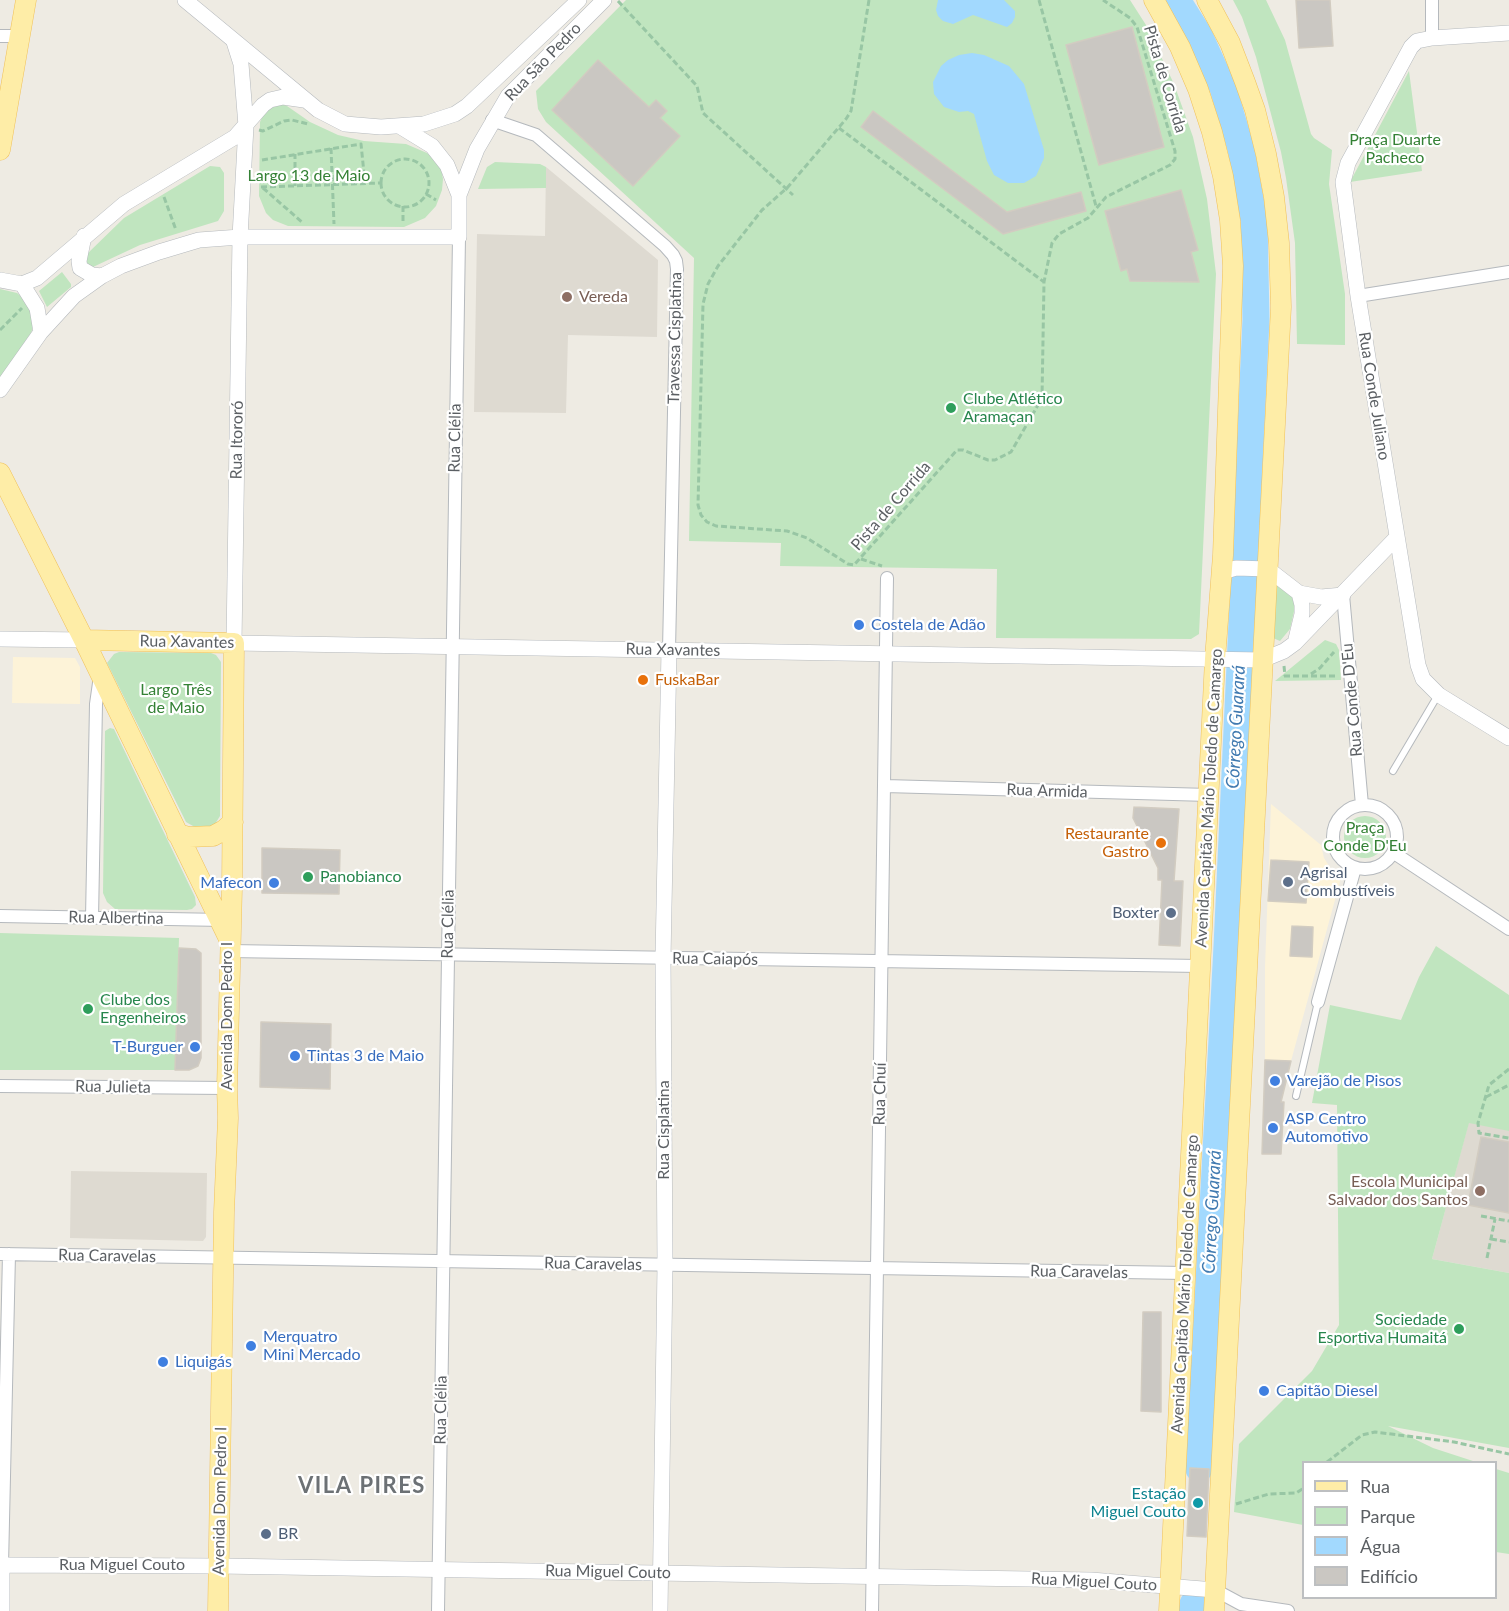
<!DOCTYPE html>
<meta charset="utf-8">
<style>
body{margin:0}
#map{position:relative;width:1509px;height:1611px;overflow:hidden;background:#eeebe3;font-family:Lato,sans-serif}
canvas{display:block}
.legend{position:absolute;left:1302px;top:1461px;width:195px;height:138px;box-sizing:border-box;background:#fff;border:2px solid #bdbfc1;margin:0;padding:8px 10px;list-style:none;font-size:18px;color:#5b5f63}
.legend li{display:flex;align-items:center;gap:12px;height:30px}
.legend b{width:30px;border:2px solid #bdbfc1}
</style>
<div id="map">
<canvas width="1509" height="1611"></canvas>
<ul class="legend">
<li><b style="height:8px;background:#feeda7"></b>Rua</li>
<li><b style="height:16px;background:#c0e5bf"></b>Parque</li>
<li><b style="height:16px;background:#a2d9fe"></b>Água</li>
<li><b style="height:16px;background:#cac7c2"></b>Edifício</li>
</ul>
</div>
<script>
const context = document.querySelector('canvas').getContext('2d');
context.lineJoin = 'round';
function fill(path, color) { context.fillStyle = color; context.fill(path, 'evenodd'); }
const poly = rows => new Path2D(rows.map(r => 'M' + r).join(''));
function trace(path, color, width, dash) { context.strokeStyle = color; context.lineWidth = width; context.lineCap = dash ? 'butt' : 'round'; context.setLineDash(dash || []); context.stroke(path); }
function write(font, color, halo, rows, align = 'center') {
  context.font = font + ' Lato,sans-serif'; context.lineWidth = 4.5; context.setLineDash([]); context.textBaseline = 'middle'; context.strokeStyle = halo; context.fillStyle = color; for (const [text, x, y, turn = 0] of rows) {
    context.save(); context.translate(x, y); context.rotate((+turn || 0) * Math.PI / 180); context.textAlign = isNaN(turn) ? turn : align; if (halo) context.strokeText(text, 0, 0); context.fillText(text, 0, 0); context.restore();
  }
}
fill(poly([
 [13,657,75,658,80,667,80,704,12,703],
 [1271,804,1321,845,1324,858,1331,869,1341,878,1291,1061,1265,1060,1265,967]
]), '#fdf3d8');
fill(poly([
 [546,167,658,260,657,337,568,335,566,413,474,412,477,234,545,236],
 [1509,1032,1509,1273,1432,1259,1485,1062],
 [71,1171,207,1173,206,1237,203,1241,70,1238]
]), '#dedad1');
fill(poly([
 [626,0,1130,0,1146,25,1174,84,1193,137,1207,199,1216,274,1199,634,1191,639,996,638,997,569,780,566,781,543,689,541,694,258,546,122,538,109,536,91],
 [1233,0,1266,0,1285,40,1311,134,1314,138,1332,150,1329,184,1345,294,1345,345,1297,344,1295,243,1286,178,1281,152,1256,57,1242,17],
 [1409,71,1422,171,1350,182],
 [281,104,287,106,310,122,338,135,364,141,406,144,427,153,435,159,441,168,443,179,442,190,436,206,425,218,404,227,288,226,273,220,266,213,259,196,260,122,266,109],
 [495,162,540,164,546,167,546,188,478,189,487,167],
 [210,166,220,167,224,173,224,211,218,221,140,245,93,267,87,265,85,259,88,253,124,218],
 [62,272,71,284,71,287,47,307,39,291],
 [0,289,17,293,29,303,33,327,31,333,0,378],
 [1278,585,1292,597,1295,607,1290,629,1280,641,1273,638,1276,586],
 [1325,640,1336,644,1339,650,1341,680,1275,681],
 [119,652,211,653,216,655,221,662,220,816,215,824,205,829,200,830,186,822,107,663,114,654],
 [110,728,114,729,195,897,196,905,192,909,187,910,115,909,107,902,103,893,105,731],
 '1344 837a21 21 0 1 1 42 0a21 21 0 1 1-42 0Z',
 [0,933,179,938,175,1070,0,1070],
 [1436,946,1509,995,1509,1131,1469,1123,1432,1259,1509,1273,1509,1448,1388,1426,1433,1448,1476,1462,1304,1462,1303,1525,1234,1512,1239,1444,1312,1371,1339,1325,1337,1105,1312,1103,1330,1005,1401,1020,1419,977],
 [1496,1469,1509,1473,1509,1554,1496,1552]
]), '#c0e5bf');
fill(poly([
 [938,0,1004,0,1015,11,1015,17,1012,23,1007,27,973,15,953,24,943,21,938,16,936,10],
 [972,53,984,55,1009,66,1024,84,1044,150,1044,158,1036,176,1024,183,1008,183,994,175,987,161,974,114,968,111,959,112,944,107,934,94,933,82,941,66,948,60,959,55]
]), '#a2d9fe');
trace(poly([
 [1177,0,1199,35,1223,88,1241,149,1254,220,1256,319,1227,946,1199,1469],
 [1192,1611,1193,1604]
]), '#a2d9fe', 27);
const building = poly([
 [1296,0,1330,0,1333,46,1299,48,1296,0],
 [1132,27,1164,147,1099,165,1066,45,1132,27],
 [598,60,649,107,656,100,667,111,660,118,680,136,633,186,552,110,598,60],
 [873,111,1007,212,1081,192,1086,211,1003,234,861,127,873,111],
 [1181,190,1198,250,1191,252,1199,282,1130,281,1127,269,1121,271,1105,211,1181,190],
 [1134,807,1179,809,1174,881,1183,881,1180,946,1159,945,1162,880,1158,880,1158,868,1133,818,1134,807],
 [262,848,340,850,339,894,262,893,262,848],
 [1271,860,1309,862,1306,903,1268,901,1271,860],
 [1292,926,1313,927,1312,957,1290,956,1292,926],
 [179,948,196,949,201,953,201,1058,198,1066,189,1070,175,1070,179,948],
 [261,1022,331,1024,330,1089,260,1087,261,1022],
 [1265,1060,1291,1061,1281,1102,1284,1102,1281,1154,1262,1154,1265,1060],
 [1481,1137,1509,1142,1509,1213,1468,1205,1481,1137],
 [1143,1312,1161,1312,1161,1412,1141,1411,1143,1312],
 [1190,1468,1209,1469,1206,1537,1187,1536,1190,1468]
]);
fill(building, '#cac7c2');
trace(building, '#d2ccc1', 1.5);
const service = poly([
 [1393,771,1438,695],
 [1296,1096,1318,1002]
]);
const minor = poly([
 [1432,0,1432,38],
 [0,36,20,36],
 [492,120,536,135,665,246,673,255,676,261,677,269,669,650],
 [1358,296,1509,272],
 [1343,595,1362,805],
 [885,786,1209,795],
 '1333 837a32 32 0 1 1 64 0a32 32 0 1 1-64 0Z',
 [1394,853,1509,929],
 [0,916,224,920],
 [92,918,96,704,100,676],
 [229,951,1200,966],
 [1318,1002,1355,868],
 [0,1086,227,1088],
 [0,1254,1185,1273],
 [2,1565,9,1254],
 [1215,1590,1241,1604,1288,1611],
 [438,1611,459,237],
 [872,1611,887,578]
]);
const tertiary = poly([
 [185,0,318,110,345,124,381,127,424,124,455,114,467,106,579,0],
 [1509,33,1432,38,1417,41,1411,47,1348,163,1343,182,1358,296,1418,665,1423,679,1439,695,1509,738],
 [234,42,241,64,246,126,240,237,234,643,1262,660,1284,651,1295,643,1397,537],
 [459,195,477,149,508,96,604,0],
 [84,236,79,261,80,268,92,275,102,276],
 [0,280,22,284,37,278,124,204,235,137,263,105,270,100,283,97,304,100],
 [22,284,37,308,41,332],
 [0,390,41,332,74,296,102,276,121,266,159,252,199,240,240,237,459,237,459,195,447,165,432,146,401,127],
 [1222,575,1226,571,1236,568,1268,569,1299,593,1321,597,1343,595],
 [0,639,84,640],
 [1296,639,1302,614,1302,605,1299,593],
 [0,1565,219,1566,1091,1580,1215,1590],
 [2,1611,2,1565],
 [660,1611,665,1265,663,958,669,650]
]);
const primary = poly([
 [1154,0,1180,47,1198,89,1212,132,1223,176,1230,220,1233,266,1223,555,1215,659,1169,1611],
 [1207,0,1230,43,1245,82,1255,110,1266,154,1274,197,1279,243,1281,307,1214,1611],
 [0,150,26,0],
 [0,473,84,640,229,939],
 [84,640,234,643,232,888,227,1088,228,1118,224,1212,218,1611],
 [177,834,189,837,213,836,224,830,233,822]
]);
trace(service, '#b5b9bd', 8);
trace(minor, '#b5b9bd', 14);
trace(tertiary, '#b5b9bd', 16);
trace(primary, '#f0c059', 21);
trace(poly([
 [869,0,851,111,846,119,787,188,762,210,718,266,708,284,703,304,698,505,701,515,707,522,716,526,787,531,807,538,848,564,854,565,957,450,963,450,988,460,995,460,1011,452,1042,398,1044,282,1052,243,1059,234,1088,218,1106,197,1170,165,1175,159,1175,151,1137,27,1130,18,1103,0],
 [1039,0,1096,206],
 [618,1,697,86,703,113,793,195],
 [839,128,1044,282],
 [259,130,263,131,284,121,292,120,308,124],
 [331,148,334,224],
 '381 183a24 24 0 1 1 48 0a24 24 0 1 1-48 0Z',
 [262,160,361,144,365,183],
 [295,186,295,154],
 [261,187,380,183],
 [263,188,303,223],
 [426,194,436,200],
 [164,197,176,230],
 [403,206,403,223],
 [0,330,22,308],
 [861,559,882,566],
 [1284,666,1285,676],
 [1311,674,1320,668,1334,652],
 [1284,676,1338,676],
 [1509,1069,1489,1085,1478,1123,1479,1133,1509,1138],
 [1486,1097,1509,1085],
 [1481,1216,1509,1221],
 [1491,1239,1509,1242],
 [1487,1258,1495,1219],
 [1327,1462,1362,1435,1375,1432,1454,1442,1509,1454],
 [1236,1504,1269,1494,1296,1493,1304,1488]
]), '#98c6a4', 3, [6, 3]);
trace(service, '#fff', 6);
trace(minor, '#fff', 12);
trace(tertiary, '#fff', 15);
trace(primary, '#feeda7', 20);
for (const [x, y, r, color] of [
 [567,297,6,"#8d6e63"],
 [951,408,6,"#2e9e5b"],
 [859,625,6,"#3f7fe0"],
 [643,680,6,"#e8710a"],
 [1161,843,6,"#e8710a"],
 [308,877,6,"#2e9e5b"],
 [1288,882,6,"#5c6f8a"],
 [274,883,6,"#3f7fe0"],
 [1171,913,6,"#5c6f8a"],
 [88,1009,6,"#2e9e5b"],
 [195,1047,6,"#3f7fe0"],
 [295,1056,6,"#3f7fe0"],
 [1275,1081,6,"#3f7fe0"],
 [1273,1128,6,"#3f7fe0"],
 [1480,1191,6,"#8d6e63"],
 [1459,1329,6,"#2e9e5b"],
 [251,1346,6,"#3f7fe0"],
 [163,1362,6,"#3f7fe0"],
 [1264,1391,6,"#3f7fe0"],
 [1198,1503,6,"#0f9aa8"],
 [266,1534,6,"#5c6f8a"]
]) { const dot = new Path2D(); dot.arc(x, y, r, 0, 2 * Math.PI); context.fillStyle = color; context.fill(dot); trace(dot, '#fff', 2); }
write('16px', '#5b5f63', '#fff', [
 ["Rua São Pedro",543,62,-46],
 ["Pista de Corrida",1165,79,73],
 ["Travessa Cisplatina",675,338,-89],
 ["Rua Conde Juliano",1374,396,81],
 ["Rua Clélia",455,438,-89],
 ["Rua Itororó",237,440,-89],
 ["Pista de Corrida",891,506,-49],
 ["Rua Xavantes",187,642,1],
 ["Rua Xavantes",673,650,1],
 ["Rua Conde D'Eu",1352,700,-95],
 ["Rua Armida",1047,791,2],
 ["Avenida Capitão Mário Toledo de Camargo",1209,798,-87],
 ["Rua Albertina",116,918,1],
 ["Rua Clélia",448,924,-89],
 ["Rua Caiapós",715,959,1],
 ["Avenida Dom Pedro I",227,1016,-90],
 ["Rua Julieta",113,1087,1],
 ["Rua Chuí",880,1094,-89],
 ["Rua Cisplatina",664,1130,-90],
 ["Rua Caravelas",107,1256,1],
 ["Rua Caravelas",593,1264,1],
 ["Rua Caravelas",1079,1272,1],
 ["Avenida Capitão Mário Toledo de Camargo",1185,1284,-87],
 ["Rua Clélia",441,1410,-89],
 ["Avenida Dom Pedro I",220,1501,-89],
 ["Rua Miguel Couto",122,1565],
 ["Rua Miguel Couto",608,1572,1],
 ["Rua Miguel Couto",1094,1582,3]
]);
write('16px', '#348135', '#fff', [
 ["Praça Duarte",1395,140],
 ["Pacheco",1395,158],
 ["Largo 13 de Maio",309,176],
 ["Largo Três",176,690],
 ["de Maio",176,708],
 ["Praça",1365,828],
 ["Conde D'Eu",1365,846]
]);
write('16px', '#785e54', '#fff', [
 ["Vereda",579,297],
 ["Escola Municipal",1468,1182,"right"],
 ["Salvador dos Santos",1468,1200,"right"]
], 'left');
write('16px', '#27864d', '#fff', [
 ["Clube Atlético",963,399],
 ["Aramaçan",963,417],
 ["Panobianco",320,877],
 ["Clube dos",100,1000],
 ["Engenheiros",100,1018],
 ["Sociedade",1447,1320,"right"],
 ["Esportiva Humaitá",1447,1338,"right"]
], 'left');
write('16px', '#366cbe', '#fff', [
 ["Costela de Adão",871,625],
 ["Mafecon",262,883,"right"],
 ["T-Burguer",183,1047,"right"],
 ["Tintas 3 de Maio",307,1056],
 ["Varejão de Pisos",1287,1081],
 ["ASP Centro",1285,1119],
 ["Automotivo",1285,1137],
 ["Merquatro",263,1337],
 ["Mini Mercado",263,1355],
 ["Liquigás",175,1362],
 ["Capitão Diesel",1276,1391]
], 'left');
write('16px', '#c56008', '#fff', [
 ["FuskaBar",655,680],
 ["Restaurante",1149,834,"right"],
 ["Gastro",1149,852,"right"]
], 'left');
write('16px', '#4e5e75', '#fff', [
 ["Agrisal",1300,873],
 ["Combustíveis",1300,891],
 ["Boxter",1159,913,"right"],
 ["BR",278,1534]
], 'left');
write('16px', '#0d838f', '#fff', [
 ["Estação",1186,1494],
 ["Miguel Couto",1186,1512]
], 'right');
write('italic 18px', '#407ab0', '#fff', [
 ["Córrego Guarará",1236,727,-87],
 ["Córrego Guarará",1212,1212,-87]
]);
context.letterSpacing = '1.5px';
write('bold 22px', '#6c7175', '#fff', [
 ["VILA PIRES",362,1486]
]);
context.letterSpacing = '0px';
</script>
